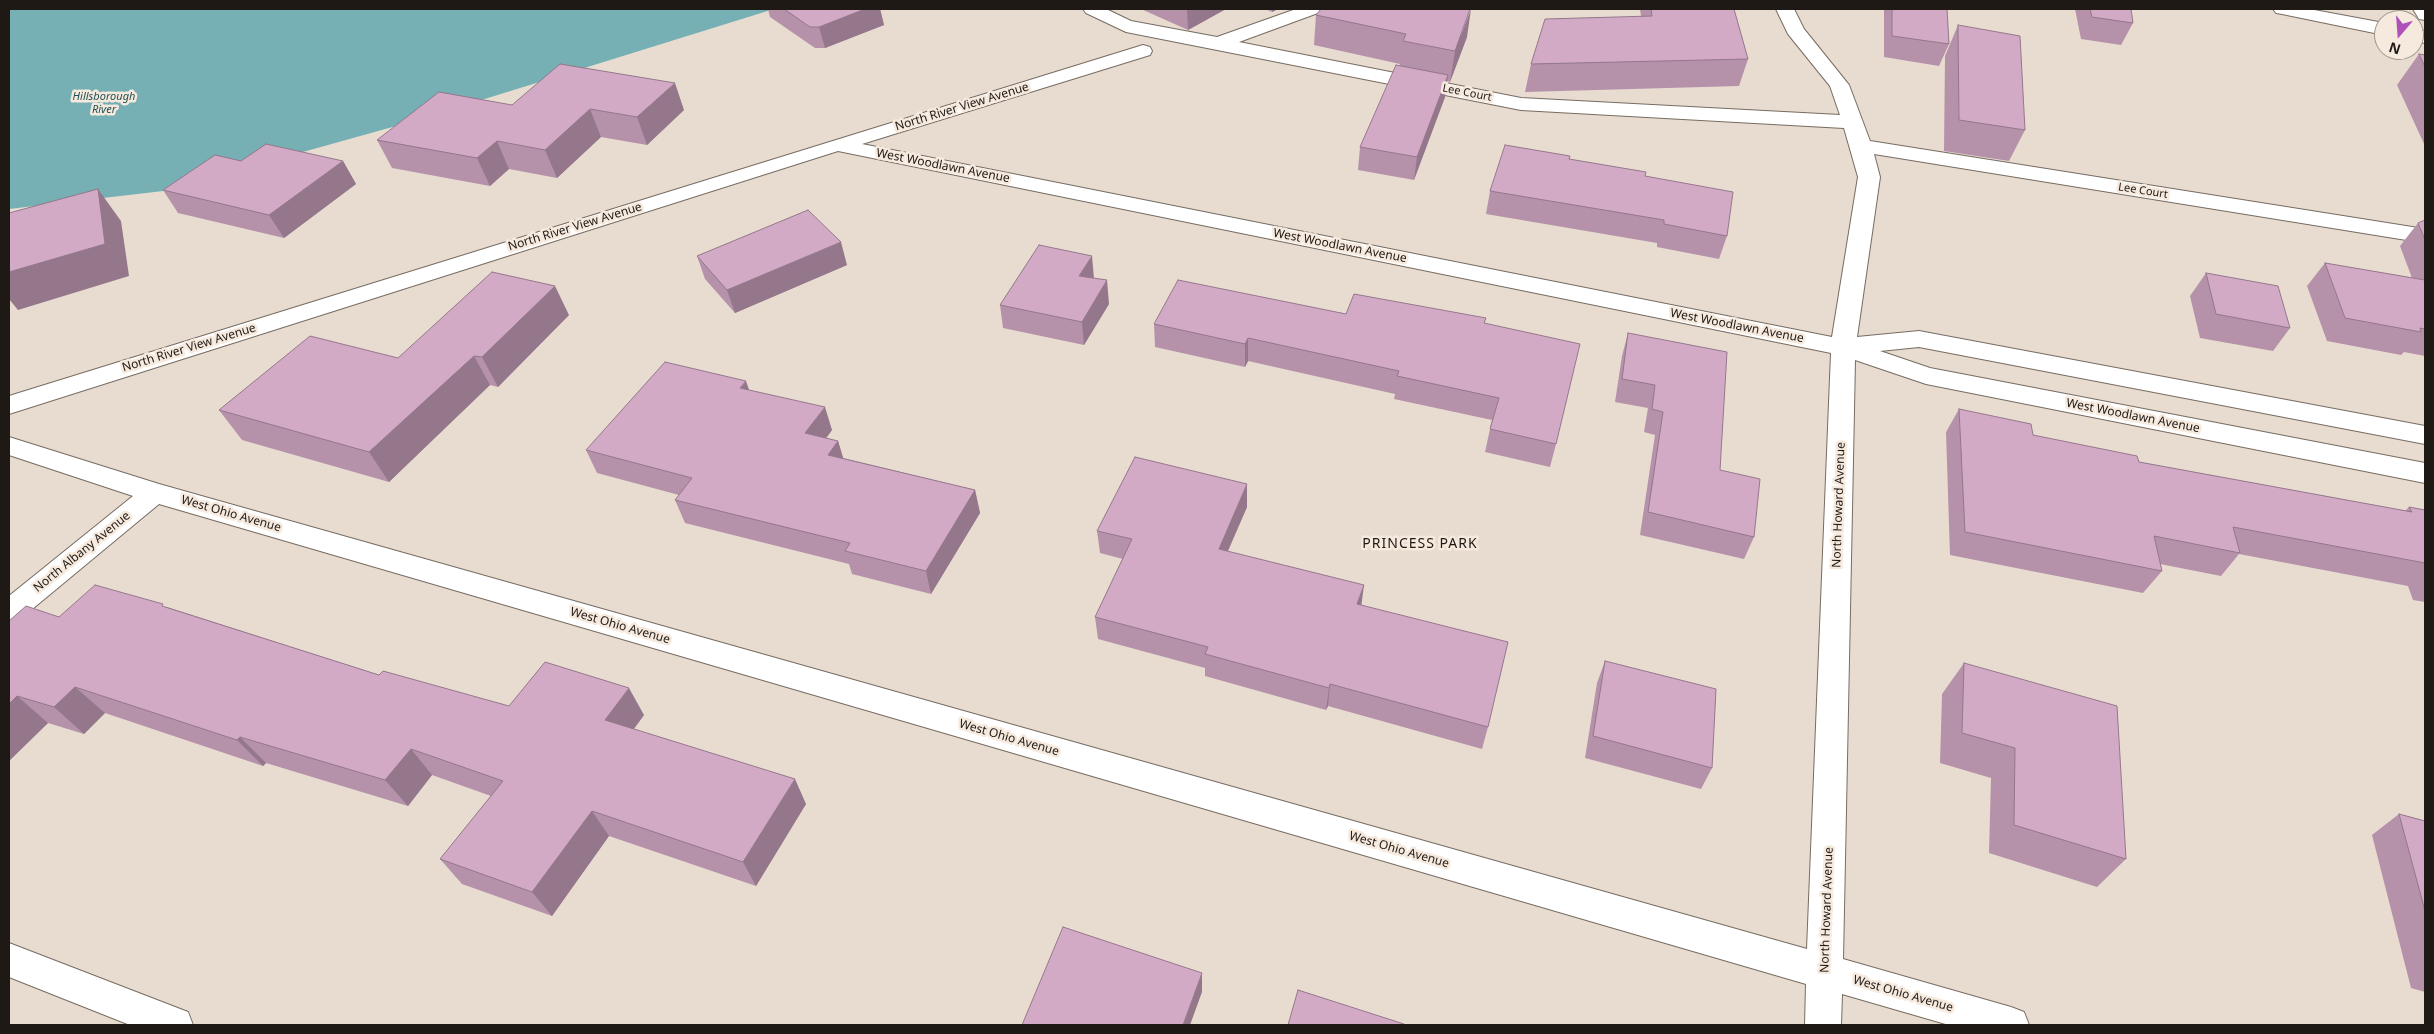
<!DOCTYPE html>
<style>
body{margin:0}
#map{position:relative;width:2434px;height:1034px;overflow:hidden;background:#e8dcd0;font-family:"Noto Sans",sans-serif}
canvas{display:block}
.frame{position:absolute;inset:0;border:10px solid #1e1915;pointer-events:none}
.north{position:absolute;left:2374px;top:10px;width:50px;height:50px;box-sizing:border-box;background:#f6e9dd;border:1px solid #a0968d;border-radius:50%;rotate:198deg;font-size:14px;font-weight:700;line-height:20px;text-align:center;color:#1e1915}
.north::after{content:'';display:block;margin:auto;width:18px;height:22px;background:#b051bb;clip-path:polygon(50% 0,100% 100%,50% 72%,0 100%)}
</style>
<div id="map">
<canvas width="2434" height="1034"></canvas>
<div class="frame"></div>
<div class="north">N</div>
</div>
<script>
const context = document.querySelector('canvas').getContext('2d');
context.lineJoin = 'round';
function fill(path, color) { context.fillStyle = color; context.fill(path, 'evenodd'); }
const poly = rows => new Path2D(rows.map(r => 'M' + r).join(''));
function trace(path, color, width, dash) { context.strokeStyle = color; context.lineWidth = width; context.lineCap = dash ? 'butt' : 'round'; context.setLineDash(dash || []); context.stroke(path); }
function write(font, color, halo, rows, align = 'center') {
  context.font = font + ' "Noto Sans",sans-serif'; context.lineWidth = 5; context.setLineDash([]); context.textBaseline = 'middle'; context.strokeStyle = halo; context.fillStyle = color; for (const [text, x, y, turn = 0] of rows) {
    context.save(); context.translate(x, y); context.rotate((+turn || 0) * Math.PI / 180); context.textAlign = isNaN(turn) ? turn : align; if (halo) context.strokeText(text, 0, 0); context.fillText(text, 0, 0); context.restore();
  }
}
fill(poly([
 [9,9,774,9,414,121,163,191,9,209]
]), '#76b0b4');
const minor = poly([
 [1083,9,1106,9,1131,21,1217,37,1296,9,1321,9,1318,13,1239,42,1521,98,1840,115,1830,86,1788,34,1776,9,1794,9,1804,29,1849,85,1870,141,2425,229,2425,243,1874,154,1880,177,1857,337,1919,331,2425,426,2425,444,1919,347,1880,351,1930,368,2425,463,2425,483,1926,384,1855,360,1843,959,2011,1007,2024,1012,2029,1025,1949,1025,1842,994,1841,1025,1805,1025,1806,984,159,504,19,620,9,623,9,596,133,496,9,455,9,437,159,484,1807,949,1831,353,838,151,9,414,9,396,1143,45,1150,47,1152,51,1150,55,862,144,1832,337,1858,177,1844,128,1521,110,1126,32,1086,13,1083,9],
 [2273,9,2309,9,2384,23,2384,35,2282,14,2276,13,2273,9],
 [2413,9,2425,9,2425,20,2419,19,2413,9],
 [2414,29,2425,31,2425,43,2414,41,2414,29],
 [9,943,188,1012,193,1025,130,1025,9,977,9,943]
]);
trace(minor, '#776c62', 2);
fill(minor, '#fff');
fill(poly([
 [768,9,880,9,884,25,825,48,815,48,770,17],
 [1141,9,1226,9,1188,30],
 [1265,9,1278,9,1272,12],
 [1640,9,1734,9,1748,59,1739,86,1525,92,1531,64,1641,16],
 [1884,9,1947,9,1949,44,1939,66,1884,57],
 [2075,9,2131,9,2133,23,2121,45,2081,39],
 [1316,15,1467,37,1450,82,1447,81,1445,97,1414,180,1358,170,1360,147,1400,64,1314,45],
 [1958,25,2025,130,2009,161,1944,151,1945,56],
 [2419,54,2425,55,2425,146,2397,85],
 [512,105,684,110,647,145,601,137,557,178,509,169,490,186,392,168,377,140],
 [343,161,356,184,284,238,178,213,163,190],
 [1645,176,1727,236,1719,259,1657,247,1657,243,1486,214,1490,191],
 [2425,220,2425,356,2404,352,2401,355,2327,341,2307,286,2325,263,2412,278,2400,246,2418,223],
 [697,256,847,265,735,313,705,279],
 [2206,273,2290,328,2273,351,2200,338,2190,296],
 [1094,278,1109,304,1084,345,1003,328,1000,305],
 [1346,314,1485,323,1556,444,1550,467,1485,452,1492,420,1394,399,1395,394,1248,361,1245,367,1155,347,1154,324],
 [569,315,498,387,490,385,389,482,242,440,219,410,398,358],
 [1628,333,1720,470,1754,537,1744,559,1640,535,1655,435,1644,432,1648,408,1615,402,1622,356],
 [749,390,832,430,826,438,838,441,843,458,975,490,980,513,931,594,852,574,849,564,685,523,675,500,679,495,597,473,586,450],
 [1959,409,2033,435,2139,462,2405,511,2409,507,2425,510,2425,602,2413,600,2408,586,2239,554,2221,576,2160,564,2162,571,2143,593,1950,555,1946,432],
 [1247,507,1228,551,1361,605,1488,727,1482,749,1328,706,1326,710,1205,676,1205,668,1098,639,1095,617,1123,559,1100,553,1097,531],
 [167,607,379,675,509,706,644,715,634,729,806,804,756,886,609,836,552,916,462,884,440,859,491,796,432,775,408,806,266,763,263,766,105,713,84,734,48,723,9,761,9,621],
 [1605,661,1712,768,1701,789,1585,758,1597,683],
 [1964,663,2126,859,2097,887,1989,853,1991,778,1940,763,1942,694],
 [2399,814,2425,821,2425,992,2411,988,2372,835]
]), '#b592aa');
fill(poly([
 [865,9,880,9,884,25,825,48,819,27],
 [1187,9,1226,9,1188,30],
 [1272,9,1278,9,1272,12],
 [1471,9,1467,37,1450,82,1455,51],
 [1448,75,1445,97,1414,180,1417,157],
 [675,83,684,110,647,145,637,117],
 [590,109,601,137,557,178,545,150],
 [497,141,509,169,490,186,477,158],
 [343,161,356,184,284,238,269,215],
 [98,189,121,221,129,276,18,310,9,299,9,272],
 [841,242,847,265,735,313,727,290],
 [1092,256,1094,279,1079,276],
 [1107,280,1109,304,1084,345,1082,322],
 [555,286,569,315,498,387,482,357],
 [1248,338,1248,361,1245,367,1245,344],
 [474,356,490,385,389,482,369,452],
 [746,381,754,404,740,388],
 [825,407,832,430,813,456,805,433],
 [838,441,845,464,828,455],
 [1247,484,1247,507,1219,571,1219,549],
 [975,490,980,513,931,594,926,571],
 [1364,585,1361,608,1357,604],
 [1330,684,1328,706,1326,710,1329,688],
 [75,687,105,713,84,734,54,707],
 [629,688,644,715,621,746,605,720],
 [17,696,48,723,9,761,9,704],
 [240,737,266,763,263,766,237,740],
 [411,749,432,775,408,806,385,780],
 [795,779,806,804,756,886,743,862],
 [592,811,609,836,552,916,532,892],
 [1202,973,1202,992,1190,1025,1183,1025]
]), '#94778b');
const building = poly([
 [784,9,865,9,819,27,810,27,784,9],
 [1321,9,1470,9,1455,51,1403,41,1406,34,1316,15,1321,9],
 [1651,9,1734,9,1748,59,1531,64,1545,19,1652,16,1651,9],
 [1892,9,1947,9,1949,44,1892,36,1892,9],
 [2090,9,2131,9,2133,23,2092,17,2090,9],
 [1958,25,2020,36,2025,130,1959,120,1958,25],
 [2419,54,2425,55,2425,67,2419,54],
 [560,64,675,83,637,117,590,109,545,150,497,141,477,158,377,140,439,92,512,105,560,64],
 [1396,65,1448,75,1417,157,1360,147,1396,65],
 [266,144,343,161,269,215,163,190,215,155,241,161,266,144],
 [1505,145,1570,156,1569,159,1646,172,1645,176,1733,192,1727,236,1664,224,1664,220,1490,191,1505,145],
 [98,189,105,244,9,272,9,213,98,189],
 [808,210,841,242,727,290,697,256,808,210],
 [2425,220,2425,240,2418,223,2425,220],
 [1039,245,1092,256,1079,276,1107,280,1082,322,1000,305,1039,245],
 [2325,263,2425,280,2425,329,2420,328,2421,332,2345,318,2325,263],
 [492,272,555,286,482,357,474,356,369,452,219,410,310,336,398,358,492,272],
 [2206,273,2278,286,2290,328,2216,314,2206,273],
 [1178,280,1346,314,1354,294,1486,318,1484,323,1580,344,1556,444,1490,429,1499,398,1397,376,1399,371,1248,338,1245,344,1154,324,1178,280],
 [1628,333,1727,352,1720,470,1760,479,1754,537,1648,512,1663,412,1652,409,1655,385,1622,379,1628,333],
 [665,362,746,381,740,388,825,407,805,433,838,441,828,455,975,490,926,571,845,551,850,543,675,500,692,478,586,450,665,362],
 [1959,409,2031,424,2033,435,2137,456,2139,462,2412,512,2409,507,2425,510,2425,563,2233,527,2240,553,2154,536,2162,571,1965,532,1959,409],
 [1135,457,1247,484,1219,549,1364,585,1357,604,1508,642,1488,727,1330,684,1329,688,1205,654,1208,647,1095,617,1132,539,1097,531,1135,457],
 [95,585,163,604,162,606,379,675,383,671,509,706,545,662,629,688,605,720,795,779,743,862,592,811,532,892,440,859,503,781,411,749,385,780,240,737,237,740,75,687,54,707,17,696,9,704,9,621,26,606,59,617,95,585],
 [1605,661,1716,689,1712,768,1593,736,1605,661],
 [1964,663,2117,706,2126,859,2014,825,2015,748,1962,733,1964,663],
 [2399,814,2425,821,2425,911,2399,814],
 [1063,927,1202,973,1183,1025,1022,1025,1063,927],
 [1298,990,1404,1024,1404,1025,1288,1025,1298,990]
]);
fill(building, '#d3aac6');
trace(building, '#94778b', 1);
write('11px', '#1e1915', '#f6e9dd', [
 ["Lee Court",1467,93,11],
 ["Lee Court",2143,191,9]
]);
write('italic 11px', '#1c5053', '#f6e9dd', [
 ["Hillsborough",104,97],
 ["River",104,110]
]);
write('12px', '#1e1915', '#f6e9dd', [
 ["North River View Avenue",962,107,-17],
 ["West Woodlawn Avenue",943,166,11],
 ["North River View Avenue",575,227,-17],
 ["West Woodlawn Avenue",1340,246,11],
 ["West Woodlawn Avenue",1737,326,11],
 ["North River View Avenue",189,348,-17],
 ["West Woodlawn Avenue",2133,416,11],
 ["North Howard Avenue",1839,505,-88],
 ["West Ohio Avenue",231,514,16],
 ["North Albany Avenue",82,552,-39],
 ["West Ohio Avenue",620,626,16],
 ["West Ohio Avenue",1009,738,16],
 ["West Ohio Avenue",1399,850,16],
 ["North Howard Avenue",1827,910,-88],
 ["West Ohio Avenue",1903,994,16]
]);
context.letterSpacing = '1px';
write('14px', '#1e1915', '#f6e9dd', [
 ["PRINCESS PARK",1420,544]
]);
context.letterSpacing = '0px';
</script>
